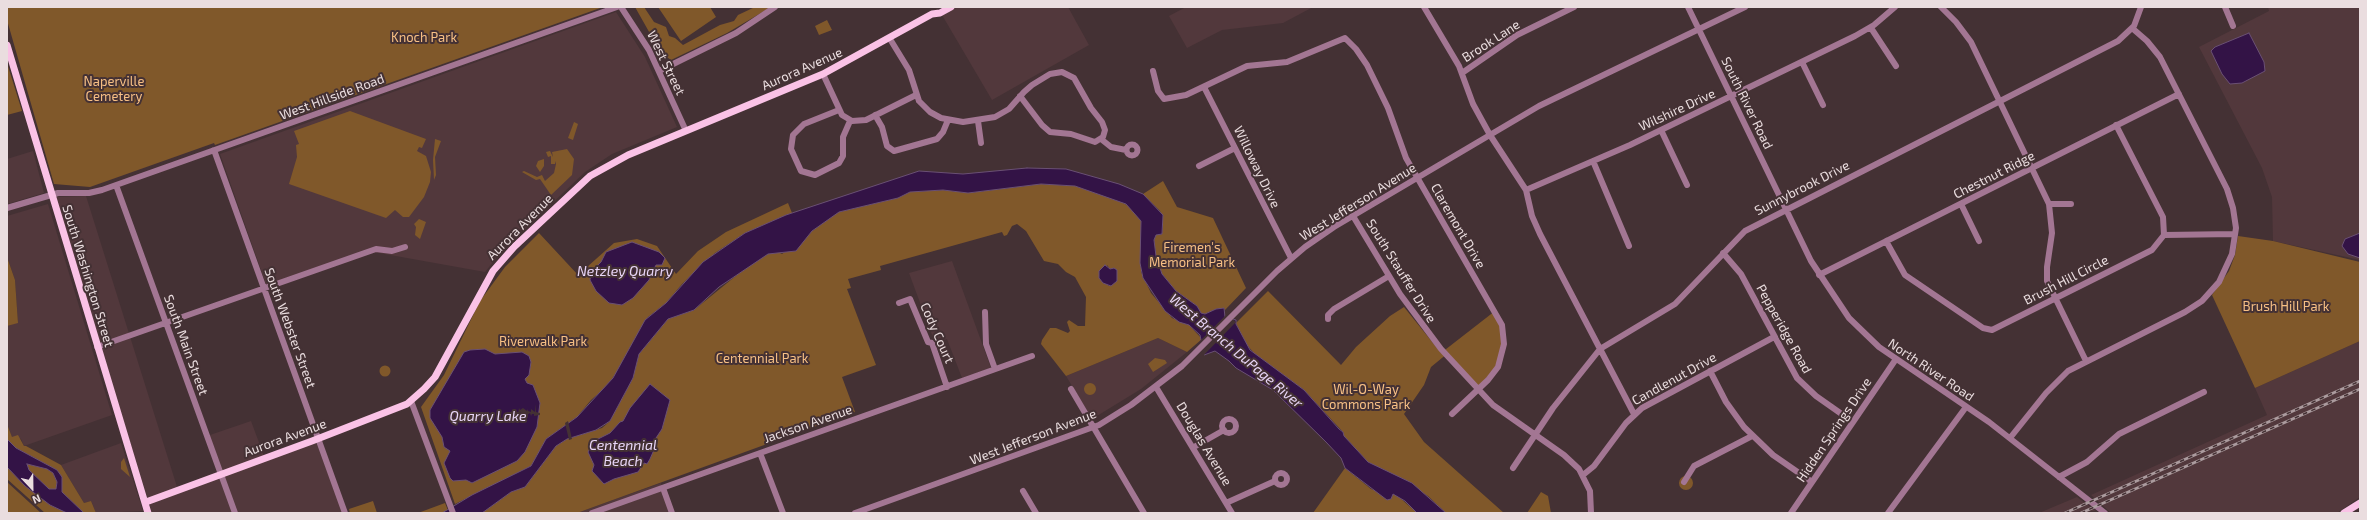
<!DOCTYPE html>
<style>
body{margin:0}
#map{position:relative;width:2367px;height:520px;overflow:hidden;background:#443134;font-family:"Exo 2",sans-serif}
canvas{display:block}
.frame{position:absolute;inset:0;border:8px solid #eadddf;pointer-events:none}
.north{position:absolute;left:12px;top:468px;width:40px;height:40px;-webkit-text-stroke:3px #443134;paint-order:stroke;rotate:158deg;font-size:11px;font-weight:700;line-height:16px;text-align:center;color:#eadddf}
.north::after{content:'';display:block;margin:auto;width:14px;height:18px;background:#eadddf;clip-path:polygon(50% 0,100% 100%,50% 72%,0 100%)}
</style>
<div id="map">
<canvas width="2367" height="520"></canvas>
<div class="frame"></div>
<div class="north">N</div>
</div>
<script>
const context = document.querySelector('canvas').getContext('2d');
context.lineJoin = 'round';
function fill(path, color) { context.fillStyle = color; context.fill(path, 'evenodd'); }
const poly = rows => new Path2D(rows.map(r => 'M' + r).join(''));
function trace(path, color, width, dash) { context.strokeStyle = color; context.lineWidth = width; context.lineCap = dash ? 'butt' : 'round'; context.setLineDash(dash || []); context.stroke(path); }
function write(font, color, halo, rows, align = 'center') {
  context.font = font + ' "Exo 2",sans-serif'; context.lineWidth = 4; context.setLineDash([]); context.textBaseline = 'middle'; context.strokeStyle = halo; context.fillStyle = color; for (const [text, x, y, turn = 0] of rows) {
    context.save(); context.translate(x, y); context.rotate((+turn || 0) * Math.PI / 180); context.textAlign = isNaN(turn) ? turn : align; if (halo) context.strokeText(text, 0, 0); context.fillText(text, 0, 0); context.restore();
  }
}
fill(poly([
 [957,7,1068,7,1089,45,992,100,942,15],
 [1186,7,1313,7,1283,23,1222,30,1187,48,1169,16],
 [2268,7,2360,7,2360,260,2273,241,2272,197,2262,168,2199,47,2269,11],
 [616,12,645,57,677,127,612,154,585,172,502,251,485,272,368,251,267,287,220,154],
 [33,151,44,193,7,204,7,159],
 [86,196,178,490,222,475,207,436,251,421,264,456,314,437,343,513,152,513,54,197],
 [48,204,112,415,24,446,21,439,12,437,7,424,7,326,18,322,15,280,7,257,7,216],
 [952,261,991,368,962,378,947,339,935,343,909,273],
 [1158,338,1187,352,1141,389,1092,419,1066,376],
 [2360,341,2360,497,2337,513,2111,513,2091,495,2267,415,2255,388],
 [121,443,143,511,96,513,91,501,84,503,61,465],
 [661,483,671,513,577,513],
 [2077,497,2096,511,2039,513]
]), '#52383c');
fill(poly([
 [7,7,603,7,215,145,214,143,90,187,54,184,7,20],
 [635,7,644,7,654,22,666,27,669,36,675,38,683,45,720,25,734,21,738,15,755,7,771,7,727,33,671,60,661,53],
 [658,7,710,7,716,17,681,41],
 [827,20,832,30,819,35,815,26],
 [7,63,22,111,7,115],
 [350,111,426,139,422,148,419,147,417,151,426,156,431,172,430,182,424,197,409,217,403,217,395,210,386,218,289,184,297,157,296,145,299,144,294,131],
 [574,122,578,124,573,140,568,138],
 [435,139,441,141,435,157,436,175,434,180,433,160],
 [567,149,574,159,572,175,551,195,540,179,536,180,522,172,524,171,537,177,542,175,545,181,554,173,556,164,555,161,555,164,551,164,551,156,548,157,546,152,550,151,553,157,552,152],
 [544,159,544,166,540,172,536,166,538,161],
 [1163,181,1177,207,1213,218,1246,288,1225,310,1224,308,1216,309,1205,314,1201,313,1197,306,1176,291,1162,274,1156,256,1154,240,1156,235,1162,234,1163,219,1160,211,1143,194],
 [1041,184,1075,186,1119,200,1131,208,1141,221,1141,272,1151,293,1172,318,1189,325,1202,339,1187,352,1158,338,1066,376,1041,344,1042,340,1050,328,1056,328,1068,333,1070,331,1067,322,1069,320,1078,326,1085,326,1086,297,1075,277,1066,272,1058,264,1044,261,1026,231,1017,224,1012,226,1007,235,1004,236,1002,232,880,266,881,270,848,279,851,288,847,289,876,365,842,377,855,412,577,513,482,513,511,492,525,487,556,446,567,439,602,428,610,421,633,378,639,354,668,319,694,310,743,270,768,254,778,252,782,254,832,216,839,212,897,198,910,192,943,190,968,193],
 [1107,265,1110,269,1117,270,1117,276,1109,286,1106,283],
 [788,203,792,213,745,233,715,253,682,284,666,303,648,317,622,365,606,387,591,400,577,417,546,439,531,466,455,504,421,407,444,375,480,301,505,267,539,233,578,275,614,243,637,239,657,246,676,274,698,251,726,232],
 [419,219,426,222,420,239,415,235,416,227,414,224],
 [2238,236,2273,241,2360,262,2360,341,2255,388,2212,295,2229,271,2235,255],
 [7,257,15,280,18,323,7,326],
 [1268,291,1341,365,1356,347,1390,316,1404,307,1441,353,1495,311,1503,334,1498,364,1478,388,1448,353,1431,367,1424,385,1404,414,1424,442,1504,513,1446,513,1428,496,1368,462,1344,436,1343,432,1304,390,1255,354,1246,344,1236,323],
 [1155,358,1165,360,1167,363,1153,372,1148,364],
 '379.5 371a5.5 5.5 0 1 1 11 0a5.5 5.5 0 1 1-11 0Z',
 '1084 389a6 6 0 1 1 12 0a6 6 0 1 1-12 0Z',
 [7,424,12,437,18,435,24,446,26,446,61,465,84,503,91,501,96,513,84,513,62,492,62,483,57,470,16,448,8,441],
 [124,458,130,477,121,469,121,462],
 [27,464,47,469,53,473,57,482,56,489,49,489,29,470],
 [7,467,25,486,50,505,67,513,45,513,7,479],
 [1345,468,1371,489,1392,497,1393,494,1399,497,1417,513,1313,513],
 '1679 483a7 7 0 1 1 14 0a7 7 0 1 1-14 0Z',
 [7,482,41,513,7,513],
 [1541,492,1548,496,1551,513,1527,513],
 [373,501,377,513,350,513,349,509],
 [445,503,449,513,418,513]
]), '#80582a');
const water = poly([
 [2249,33,2264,62,2265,71,2242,83,2230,84,2222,74,2211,51,2215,47,2249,33],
 [1027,168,1066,169,1119,184,1143,194,1163,215,1162,234,1156,235,1154,240,1156,256,1162,274,1176,291,1197,306,1201,313,1205,314,1216,309,1224,308,1225,317,1236,320,1236,324,1250,350,1304,390,1339,429,1343,432,1344,436,1368,462,1412,483,1446,513,1417,513,1405,501,1393,494,1391,499,1387,500,1345,468,1341,458,1326,442,1273,390,1236,368,1229,361,1215,351,1204,355,1200,335,1189,325,1179,322,1165,311,1143,278,1140,263,1141,221,1126,204,1075,186,1041,184,968,193,943,190,910,192,898,198,839,212,812,231,796,251,768,254,719,287,694,310,668,319,639,354,633,378,610,421,596,430,567,439,556,446,525,487,511,492,482,513,442,513,472,495,531,466,546,439,577,417,613,378,645,320,666,303,703,262,745,233,786,215,919,171,963,174,1027,168],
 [2360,233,2360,258,2348,254,2342,246,2345,239,2360,233],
 [632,242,659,252,665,258,662,265,656,265,649,280,633,298,622,305,609,303,596,291,590,280,591,272,601,262,606,252,632,242],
 [1105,265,1110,269,1114,268,1117,270,1117,281,1111,286,1103,283,1099,278,1099,271,1105,265],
 [485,349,495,354,522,352,529,356,531,362,529,375,525,379,527,383,533,385,540,403,537,427,525,452,517,461,472,483,466,480,453,481,450,478,444,463,450,451,444,447,442,437,430,418,430,410,464,352,470,350,485,349],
 [650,384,670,400,662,429,654,441,657,443,650,459,647,464,644,463,638,472,614,479,604,484,592,471,594,465,588,452,594,441,610,433,620,422,623,421,630,408,650,384],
 [7,439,16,448,57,470,62,477,62,492,84,513,67,513,50,505,25,486,7,467,7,439],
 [27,464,47,469,53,473,57,482,56,489,49,489,29,470,27,464]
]);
fill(water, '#331346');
trace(water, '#6a5074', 1);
fill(poly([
 [1227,314,1236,322,1203,356,1199,348,1200,341],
 [536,404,536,412,540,413,540,415,534,416,534,414,532,414,531,416,530,413,527,415,524,413,522,414,520,412,518,414,519,408,520,410,523,408,527,411,528,409,528,411,531,412,531,409,535,412],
 [568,421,572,439,569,440,565,423]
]), '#443134');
trace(poly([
 [621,7,649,50,686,131],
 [1424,7,1459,66,1473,104,1490,135,1526,190,1532,216,1540,234,1634,414],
 [1688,7,1811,261,1849,318,1879,347,1989,422,2105,513],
 [1941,7,1956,22,1971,42,2049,204,2052,233,2047,267,2047,281,2086,361],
 [2225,7,2233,26],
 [1871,28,1896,66],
 [890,39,909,70,919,101,930,112,941,118,963,122,995,117,1009,109,1024,92,1032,85,1050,74,1062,72,1074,78,1091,108,1102,122,1105,130,1103,137,1095,142,1071,134,1050,132,1042,125,1020,96],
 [1802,62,1823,105],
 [659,71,736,33,775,7],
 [1153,71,1158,91,1164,99,1186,95,1247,66,1287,62,1345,38,1356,49,1367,65,1388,108,1406,158,1502,325,1504,344,1498,367,1488,380,1452,414],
 [1462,73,1517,35,1574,7],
 [823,74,842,115,852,121,866,120,916,95],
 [1204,87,1291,258],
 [839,110,804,124,793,135,791,149,801,171,815,175,839,163,843,156,843,137,850,121],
 [875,115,882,127,887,146,894,151,937,139,943,132,948,120],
 [978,121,981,143],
 [1661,130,1687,185],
 [1101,139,1111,147,1126,150],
 '1126.5 150a5.5 5.5 0 1 1 11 0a5.5 5.5 0 1 1-11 0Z',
 [214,150,345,513],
 [1593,161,1629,246],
 [1199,166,1235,148],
 [116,185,235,513],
 [1526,190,1630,145,1855,36,1874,25,1895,7],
 [1961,204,1979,241],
 [2049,204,2071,204],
 [7,208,58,193,89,193,102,190,617,7],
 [1353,216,1400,294,1441,349,1493,405,1564,455,1579,469,1590,491,1591,513],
 [2164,235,2235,234],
 [1886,241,1905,275,1983,328,1992,330,2152,250,2164,235,2163,217,2116,125],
 [1723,253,1741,274,1797,378,1816,396,1853,422],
 [1819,275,2179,94],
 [899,303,910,299,928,342,932,343,947,387],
 [985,312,986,344,995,369],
 [1328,319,1328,315,1334,309,1389,276],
 [97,347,376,249,392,251,405,247],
 [1710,371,1726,402,1744,427,1773,455,1812,482],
 [1156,387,1232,513],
 [1071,389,1144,513],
 [411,401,453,513],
 '1222 426a7 7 0 1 1 14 0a7 7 0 1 1-14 0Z',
 [2010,438,2046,393,2068,371,2185,312,2202,301,2219,282,2232,254,2236,228,2233,208,2227,189,2160,57,2147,41,2132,28],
 [1194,447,1224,430],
 [760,453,783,513],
 [1513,468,1553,408,1600,349,1675,304,1745,231,2118,41,2134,26,2141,7],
 '1275 479a6 6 0 1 1 12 0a6 6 0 1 1-12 0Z',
 [1583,475,1594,466,1626,423,1642,408,1774,337],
 [2059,477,2087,462,2119,434,2204,392],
 [1684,482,1694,466,1752,436],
 [663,488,672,513],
 [1023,491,1036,513],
 [1226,503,1275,481],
 [592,513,1032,356],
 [855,513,1099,425,1131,405,1182,366,1277,271,1305,247,1334,227,1539,106,1745,7],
 [1791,513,1896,359],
 [1888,513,1966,407]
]), '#a37693', 6);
trace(poly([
 [7,45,148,513],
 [146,502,312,441,407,404,424,389,435,377,493,271,514,247,590,176,628,155,823,74,932,14,940,13,951,7],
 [2344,513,2360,503]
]), '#fac2e6', 7);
const rail = poly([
 [2065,513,2360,381],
 [2081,513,2360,389]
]);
trace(rail, '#ab9b9e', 3);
trace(rail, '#443134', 1.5, [4.5]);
write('13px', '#f8c085', '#443134', [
 ["Knoch Park",424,38],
 ["Naperville",114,82],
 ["Cemetery",114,97],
 ["Firemen's",1192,248],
 ["Memorial Park",1192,263],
 ["Brush Hill Park",2286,307],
 ["Riverwalk Park",543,342],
 ["Centennial Park",762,359],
 ["Wil-O-Way",1366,390],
 ["Commons Park",1366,405]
]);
write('13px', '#eadddf', '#443134', [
 ["Brook Lane",1491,41,-33],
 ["West Street",666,63,64],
 ["Aurora Avenue",802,69,-24],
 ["West Hillside Road",332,97,-20],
 ["South River Road",1747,103,64],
 ["Wilshire Drive",1677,110,-25],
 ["Willoway Drive",1257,167,64],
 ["Chestnut Ridge",1994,175,-27],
 ["Sunnybrook Drive",1802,188,-27],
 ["West Jefferson Avenue",1358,202,-32],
 ["Claremont Drive",1458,226,60],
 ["Aurora Avenue",520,227,-45],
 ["South Stauffer Drive",1401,271,58],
 ["South Washington Street",88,276,73],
 ["Brush Hill Circle",2066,280,-27],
 ["South Webster Street",290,328,70],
 ["Pepperidge Road",1784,329,61],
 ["Cody Court",937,333,66],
 ["South Main Street",186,345,70],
 ["North River Road",1931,370,34],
 ["Candlenut Drive",1674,379,-29],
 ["Jackson Avenue",808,424,-19],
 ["Hidden Springs Drive",1834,430,-56],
 ["West Jefferson Avenue",1033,437,-21],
 ["Aurora Avenue",285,438,-20],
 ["Douglas Avenue",1204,444,59]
]);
write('italic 14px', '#e9d6f8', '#443134', [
 ["Netzley Quarry",625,271],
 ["West Branch DuPage River",1236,351,40],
 ["Quarry Lake",488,416],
 ["Centennial",623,445],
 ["Beach",623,461]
]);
</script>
